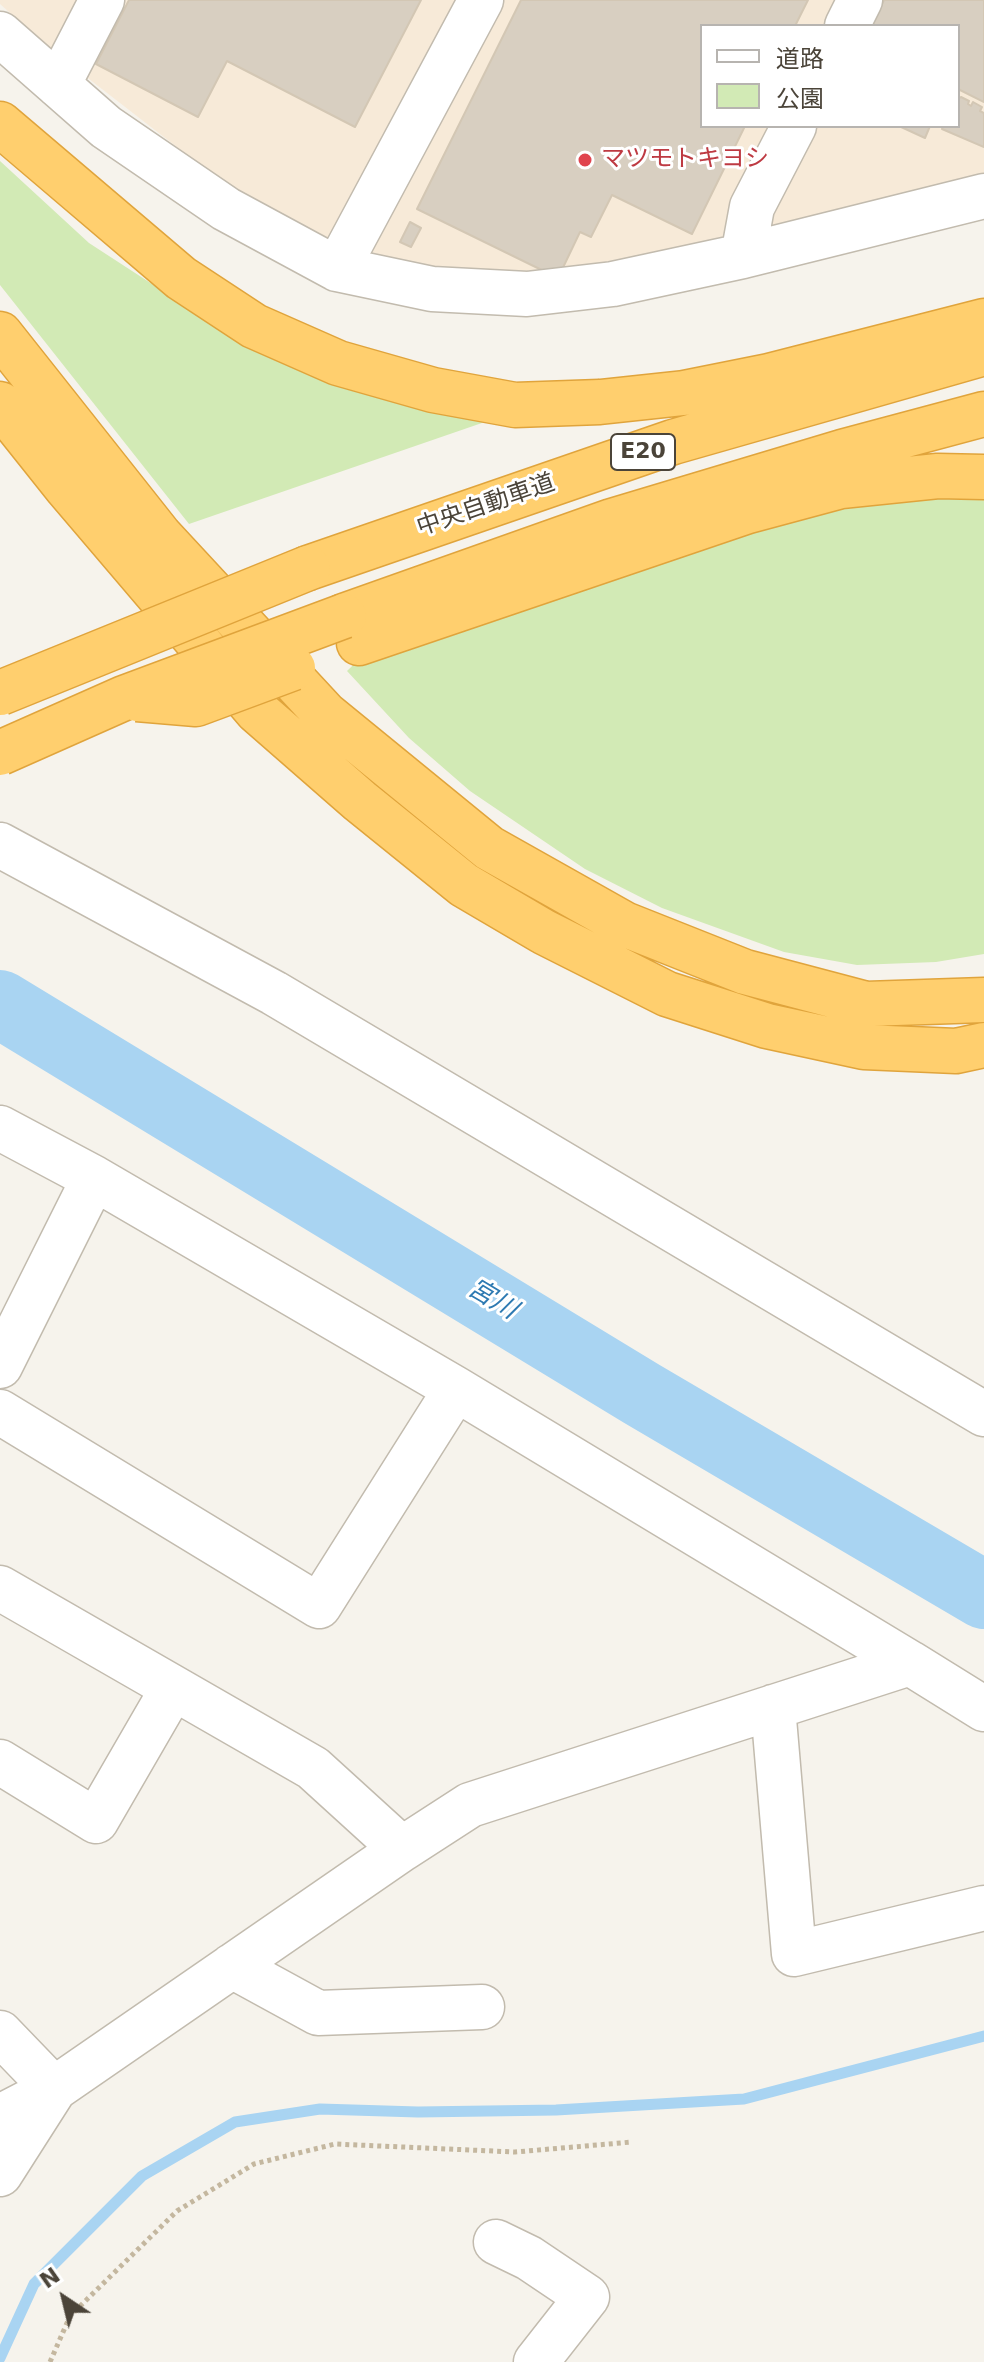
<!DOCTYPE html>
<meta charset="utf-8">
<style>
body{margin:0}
#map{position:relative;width:984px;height:2362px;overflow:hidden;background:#f6f3ec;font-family:"DejaVu Sans","Noto Sans JP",sans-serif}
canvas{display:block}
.legend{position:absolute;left:700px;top:24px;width:260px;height:104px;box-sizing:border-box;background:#fff;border:2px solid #b7b4b0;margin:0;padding:10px 14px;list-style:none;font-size:24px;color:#4b4439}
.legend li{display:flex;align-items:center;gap:16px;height:40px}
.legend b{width:40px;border:2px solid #b7b4b0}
.north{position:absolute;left:24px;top:2258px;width:80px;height:80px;-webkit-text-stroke:6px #fff;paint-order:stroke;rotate:325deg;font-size:22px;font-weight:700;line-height:32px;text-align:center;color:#4b4439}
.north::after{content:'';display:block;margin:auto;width:28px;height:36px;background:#4b4439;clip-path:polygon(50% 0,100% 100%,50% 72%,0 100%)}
</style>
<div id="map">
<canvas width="984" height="2362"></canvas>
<ul class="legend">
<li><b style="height:10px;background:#fff"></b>道路</li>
<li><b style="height:22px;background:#d2eab5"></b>公園</li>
</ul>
<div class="north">N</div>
</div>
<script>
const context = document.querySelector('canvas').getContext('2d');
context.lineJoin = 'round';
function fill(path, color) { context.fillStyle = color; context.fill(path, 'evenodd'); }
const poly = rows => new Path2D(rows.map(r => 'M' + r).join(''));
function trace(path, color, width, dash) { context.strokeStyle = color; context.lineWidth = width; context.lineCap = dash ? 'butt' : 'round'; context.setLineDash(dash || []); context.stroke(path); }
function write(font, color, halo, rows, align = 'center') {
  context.font = font + ' "DejaVu Sans","Noto Sans JP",sans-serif'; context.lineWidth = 6; context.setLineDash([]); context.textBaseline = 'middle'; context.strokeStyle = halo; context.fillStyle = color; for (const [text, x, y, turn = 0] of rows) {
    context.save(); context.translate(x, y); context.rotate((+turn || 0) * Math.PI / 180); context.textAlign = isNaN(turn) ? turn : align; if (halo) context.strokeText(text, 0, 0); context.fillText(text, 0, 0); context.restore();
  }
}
fill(poly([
 [0,0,984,0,984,180,699,252,507,277,391,265,328,242,222,182,49,48,0,4],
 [702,26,958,26,958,126,702,126]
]), '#f7ead8');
fill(poly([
 [0,161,89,243,232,336,508,414,189,524,0,285],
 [984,485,984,954,936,962,857,965,784,952,662,908,585,869,470,791,409,738,347,671,380,639,863,487]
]), '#d2eab5');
trace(poly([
 [0,2358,34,2284,142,2176,235,2122,320,2109,418,2112,556,2110,744,2099,984,2036]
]), '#a9d4f2', 11);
trace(poly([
 [0,1004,642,1394,984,1595]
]), '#a9d4f2', 68);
const building = poly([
 [129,0,421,0,355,127,227,61,198,117,96,64,129,0],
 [521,0,808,0,795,26,702,26,702,126,745,126,692,234,612,195,591,237,580,232,558,278,417,209,521,0],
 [884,0,984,0,984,102,958,89,958,26,872,26,884,0],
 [961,97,969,101,968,104,971,106,973,102,982,107,980,111,984,113,984,147,942,129,943,126,958,126,958,99,961,97],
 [899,126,930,126,925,138,899,126],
 [410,222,421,228,411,247,400,242,410,222]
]);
fill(building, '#d8cfc1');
trace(building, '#d3c7b4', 2);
const minor = poly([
 [847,26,860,0],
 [0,34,106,127,226,209,337,269,432,289,527,294,613,284,743,256,984,196],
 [58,85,102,0],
 [743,256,752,207,794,126],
 [337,269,481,0],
 [0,845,274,993,984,1414],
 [0,1128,94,1178,456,1389,910,1663],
 [0,1366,94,1178],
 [0,1412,319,1606,456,1389],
 [0,1588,313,1768,402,1849],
 [773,1707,794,1954,984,1908],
 [0,1762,96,1821,173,1688],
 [232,1966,318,2013,482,2007],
 [0,2033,54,2089],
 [0,2117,54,2089,402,1849,470,1805,910,1663,984,1709],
 [0,2174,53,2091],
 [496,2242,529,2258,587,2297,536,2362]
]);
const highway = poly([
 [0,124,181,278,254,326,338,363,433,390,515,405,600,402,684,393,769,376,984,321],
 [0,334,160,536,325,714,489,848,624,924,745,972,866,1004,984,1000],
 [0,404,67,488,257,711,360,801,464,885,544,932,667,994,767,1026,864,1047,956,1051,984,1045],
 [308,568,673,442,984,353],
 [344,616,612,521,842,452,984,414],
 [359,643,748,511,841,486,938,476,984,477]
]);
trace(minor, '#c2bbae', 47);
trace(highway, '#e0a43c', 47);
trace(poly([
 [50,2362,70,2316,177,2211,254,2164,335,2144,515,2152,632,2142]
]), '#c4b79f', 5, [4, 4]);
trace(minor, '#fff', 44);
trace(highway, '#ffcf6e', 44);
const highwayBridge = poly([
 [0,693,308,568],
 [137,699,196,704,293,668],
 [0,753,124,698,344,616]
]);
trace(highwayBridge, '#e0a43c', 47, []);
trace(highwayBridge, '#ffcf6e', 44);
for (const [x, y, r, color] of [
 [585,160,8,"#e0444e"]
]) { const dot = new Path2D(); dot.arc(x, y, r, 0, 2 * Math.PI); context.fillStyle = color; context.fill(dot); trace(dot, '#fff', 3); }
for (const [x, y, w] of [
 [643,452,64]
]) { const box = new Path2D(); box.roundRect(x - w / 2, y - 18, w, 36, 6); context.fillStyle = '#fff'; context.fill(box); trace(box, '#4b4439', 2); }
write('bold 22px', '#4b4439', null, [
 ["E20",643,452]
]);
write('24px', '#be3a42', '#fff', [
 ["マツモトキヨシ",601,160]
], 'left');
write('24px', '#4b4439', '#fff', [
 ["中央自動車道",486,506,-19]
]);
write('italic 26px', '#2e7ab2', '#fff', [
 ["宮川",492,1300,31]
]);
</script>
